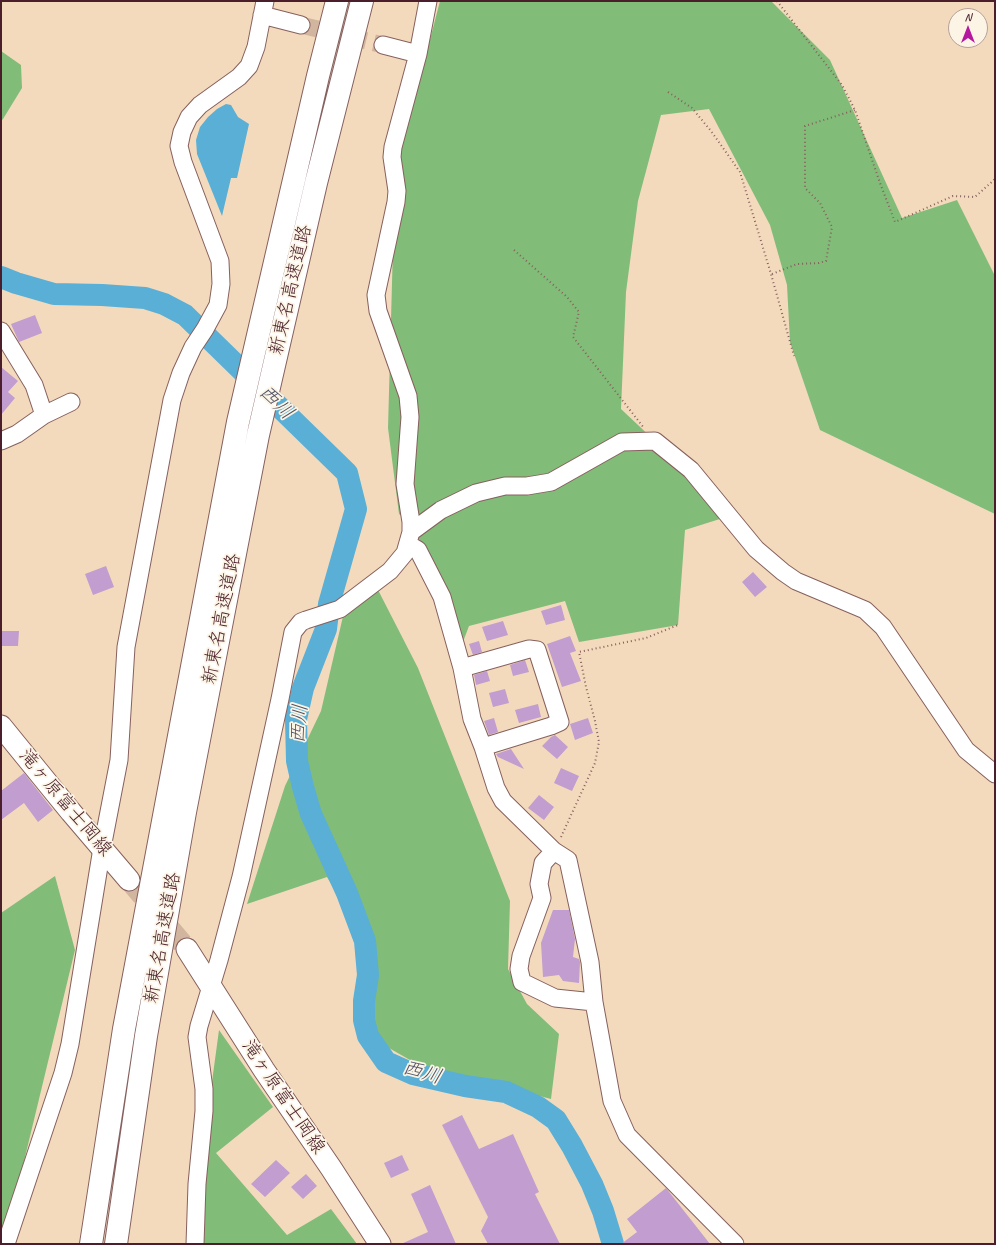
<!DOCTYPE html>
<meta charset="utf-8">
<style>
body{margin:0}
#map{position:relative;width:996px;height:1245px;overflow:hidden;background:#f4dabc;font-family:Caveat,sans-serif}
canvas{display:block}
.frame{position:absolute;inset:0;border:2px solid #4a1f2b;pointer-events:none}
.north{position:absolute;left:948px;top:8px;width:40px;height:40px;box-sizing:border-box;background:#fcf5e5;border:1px solid #b59f9b;border-radius:50%;rotate:0deg;font-size:11px;font-weight:700;line-height:16px;text-align:center;color:#4a1f2b}
.north::after{content:'';display:block;margin:auto;width:14px;height:18px;background:#b5179e;clip-path:polygon(50% 0,100% 100%,50% 72%,0 100%)}
</style>
<div id="map">
<canvas width="996" height="1245"></canvas>
<div class="frame"></div>
<div class="north">N</div>
</div>
<script>
const context = document.querySelector('canvas').getContext('2d');
context.lineJoin = 'round';
function fill(path, color) { context.fillStyle = color; context.fill(path, 'evenodd'); }
const poly = rows => new Path2D(rows.map(r => 'M' + r).join(''));
function trace(path, color, width, dash) { context.strokeStyle = color; context.lineWidth = width; context.lineCap = dash ? 'butt' : 'round'; context.setLineDash(dash || []); context.stroke(path); }
function write(font, color, halo, rows, align = 'center') {
  context.font = font + ' Caveat,"Klee One",sans-serif'; context.lineWidth = 3.5; context.setLineDash([]); context.textBaseline = 'middle'; context.strokeStyle = halo; context.fillStyle = color; for (const [text, x, y, turn = 0] of rows) {
    context.save(); context.translate(x, y); context.rotate((+turn || 0) * Math.PI / 180); context.textAlign = isNaN(turn) ? turn : align; if (halo) context.strokeText(text, 0, 0); context.fillText(text, 0, 0); context.restore();
  }
}
fill(poly([
 [440,1,771,1,830,60,902,218,957,200,995,276,995,514,820,430,790,342,787,285,770,225,709,109,661,115,638,201,626,292,621,409,655,441,723,518,685,530,678,625,579,642,565,601,469,626,458,655,422,544,407,520,399,514,388,428,395,174],
 [1,51,21,65,22,88,3,119,1,121],
 [376,586,418,668,510,901,508,969,527,1004,559,1034,551,1099,417,1064,368,1036,365,941,327,877,247,904,285,786,321,711,344,612],
 [55,876,75,950,11,1215,1,1244,1,913],
 [219,1030,273,1107,216,1153,287,1235,331,1209,357,1244,204,1244,206,1126]
]), '#82bc79');
fill(poly([
 [226,104,231,105,238,117,249,124,237,178,231,178,222,216,197,154,196,140,200,127,208,117,217,109]
]), '#59afd6');
trace(poly([
 [1,277,16,283,54,294,102,295,145,298,164,304,185,315,347,473,356,509,329,604,326,629,303,688,296,719,297,761,303,787,311,814,347,893,365,941,368,975,364,1001,364,1020,368,1036,386,1062,413,1074,465,1086,506,1092,538,1107,556,1120,572,1146,592,1184,603,1211,613,1244]
]), '#59afd6', 22);
fill(poly([
 [35,315,42,333,19,342,11,324],
 [1,367,18,381,8,392,15,398,1,415],
 [106,566,114,587,93,595,85,574],
 [753,572,767,587,755,597,742,582],
 [561,605,565,620,546,625,541,611],
 [503,621,508,635,487,641,482,627],
 [1,631,19,631,18,646,1,646],
 [570,636,576,651,570,653,581,681,562,687,547,644],
 [479,641,482,652,473,655,469,644],
 [525,660,529,672,513,676,510,665],
 [487,671,490,681,476,685,474,675],
 [505,689,509,703,493,707,489,693],
 [538,704,541,717,519,723,515,710],
 [494,718,498,732,489,735,484,721],
 [588,718,593,733,575,740,570,724],
 [555,735,568,747,557,759,542,746,551,737],
 [511,749,524,769,498,757,496,754],
 [561,768,579,776,572,791,554,783],
 [24,773,53,810,38,822,24,803,1,820,1,791],
 [539,795,554,807,544,820,528,808],
 [553,910,569,910,575,939,573,957,579,959,580,962,579,983,563,981,559,975,543,977,541,943],
 [462,1115,479,1149,513,1134,539,1192,535,1194,560,1244,488,1244,481,1231,488,1217,442,1125],
 [402,1155,409,1170,391,1178,384,1163],
 [276,1160,290,1173,265,1197,251,1184],
 [306,1174,317,1186,303,1199,291,1187],
 [430,1185,456,1244,401,1244,428,1232,411,1194],
 [666,1188,710,1244,621,1244,637,1232,627,1219]
]), '#c19dd0');
trace(poly([
 [301,25,383,45]
]), '#d2b59f', 17, [17, 8]);
trace(poly([
 [129,880,187,949]
]), '#d2b59f', 21, [21, 10]);
const minor = poly([
 [262,15,301,25],
 [383,45,418,54],
 [1,331,34,385,44,415],
 [1,441,17,434,44,415,71,402],
 [411,532,441,510,476,493,505,486,527,486,551,482,622,442,655,441,691,470,756,549,783,572,796,581,865,610,883,627,966,750,995,774],
 [408,544,418,550,442,597,462,668,472,719,483,747,496,788,503,801,554,851,568,860,590,962,594,1002,612,1101,627,1135,735,1244],
 [462,668,529,649,537,650,560,722,551,726,483,747],
 [554,851,543,863,539,884,542,898,521,956,519,969,522,982,555,998,594,1002],
 [6,1244,63,1073,70,1044,102,848,119,760,126,647,172,400,181,373,193,347,205,329,218,305,221,284,220,261,183,162,179,146,182,132,189,117,200,105,239,77,249,66,256,47,265,1],
 [195,1244,197,1184,204,1111,204,1089,197,1037,199,1026,219,960,241,877,280,699,293,632,301,622,306,620,340,609,390,571,405,553,411,532,411,522,405,484,410,417,408,396,378,311,376,295,396,202,397,191,392,157,393,147,418,54,428,1]
]);
const major = poly([
 [1,726,71,812,129,880],
 [187,949,264,1070,331,1168,380,1244]
]);
const highway = poly([
 [91,1244,124,1029,238,422,318,76,337,1],
 [116,1244,146,1036,185,812,258,435,316,183,362,1]
]);
trace(minor, '#86605e', 19);
trace(major, '#86605e', 23);
trace(highway, '#86605e', 24);
trace(poly([
 [777,1,842,85,855,110,880,183,895,222,953,196,975,197,995,179],
 [668,92,692,108,711,131,740,172,771,274,794,356],
 [514,250,567,297,579,312,573,337,644,428],
 [772,274,797,264,819,263,826,261,832,227,820,203,805,188,805,126,855,110],
 [561,837,595,763,599,742,595,721,586,687,579,652,646,638,678,625]
]), '#86605e', 2, [1, 3]);
trace(minor, '#fff', 17);
trace(major, '#fff', 21);
trace(highway, '#fff', 22);
write('19px', '#4a1f2b', '#fcf5e5', [
 ["新東名高速道路",291,290,-77],
 ["新東名高速道路",222,619,-79],
 ["滝ヶ原富士岡線",65,803,50],
 ["新東名高速道路",163,938,-80],
 ["滝ヶ原富士岡線",283,1097,56]
]);
write('italic 20px', '#4f5167', '#fcf5e5', [
 ["西川",276,403,44],
 ["西川",300,724,-86],
 ["西川",422,1073,16]
]);
</script>
